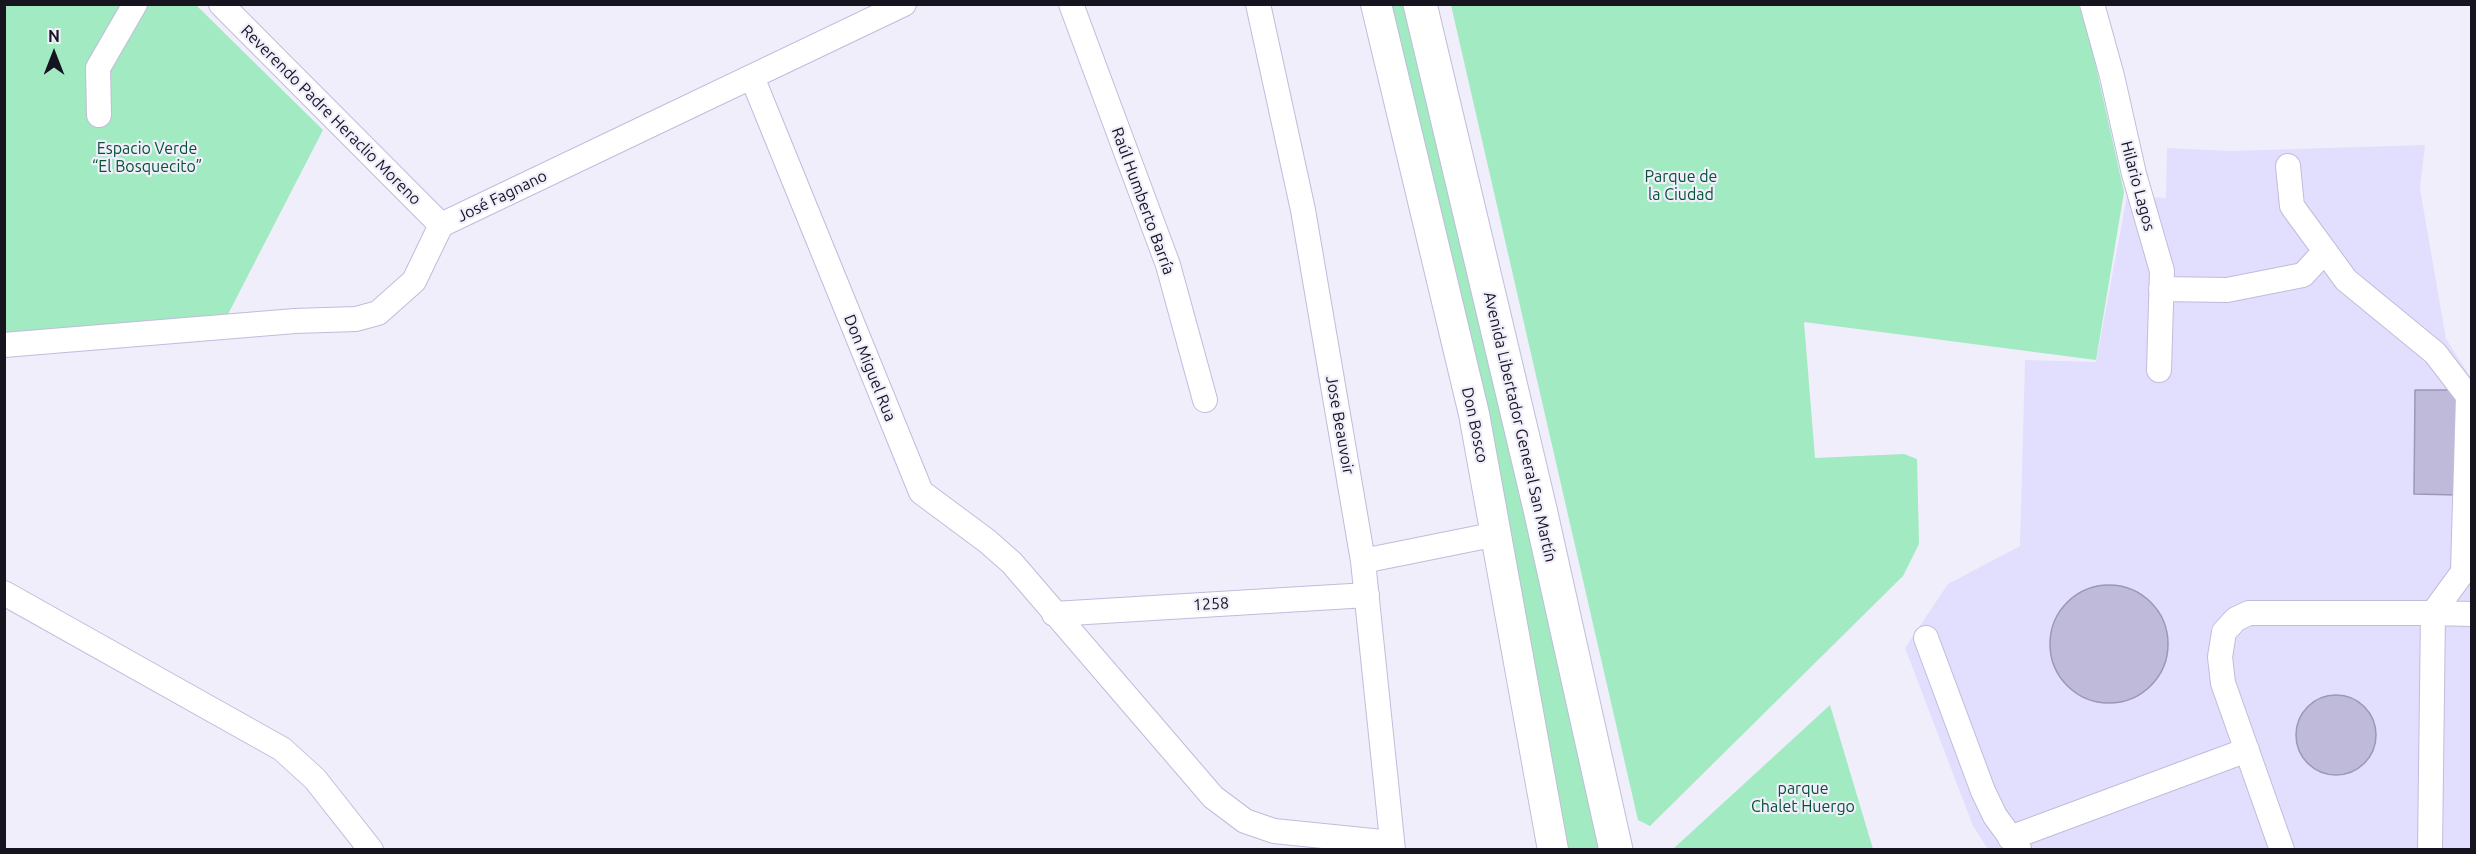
<!DOCTYPE html>
<meta charset="utf-8">
<style>
body{margin:0}
#map{position:relative;width:2476px;height:854px;overflow:hidden;background:#f0eefb;font-family:Ubuntu,sans-serif}
canvas{display:block}
.frame{position:absolute;inset:0;border:6px solid #16141f;pointer-events:none}
.north{position:absolute;left:24px;top:24px;width:60px;height:60px;-webkit-text-stroke:4px #f0eefb;paint-order:stroke;rotate:0deg;font-size:16px;font-weight:700;line-height:24px;text-align:center;color:#16141f}
.north::after{content:'';display:block;margin:auto;width:21px;height:27px;background:#16141f;clip-path:polygon(50% 0,100% 100%,50% 72%,0 100%)}
</style>
<div id="map">
<canvas width="2476" height="854"></canvas>
<div class="frame"></div>
<div class="north">N</div>
</div>
<script>
const context = document.querySelector('canvas').getContext('2d');
context.lineJoin = 'round';
function fill(path, color) { context.fillStyle = color; context.fill(path, 'evenodd'); }
const poly = rows => new Path2D(rows.map(r => 'M' + r).join(''));
function trace(path, color, width, dash) { context.strokeStyle = color; context.lineWidth = width; context.lineCap = dash ? 'butt' : 'round'; context.setLineDash(dash || []); context.stroke(path); }
function write(font, color, halo, rows, align = 'center') {
  context.font = font + ' Ubuntu,sans-serif'; context.lineWidth = 4.5; context.setLineDash([]); context.textBaseline = 'middle'; context.strokeStyle = halo; context.fillStyle = color; for (const [text, x, y, turn = 0] of rows) {
    context.save(); context.translate(x, y); context.rotate((+turn || 0) * Math.PI / 180); context.textAlign = isNaN(turn) ? turn : align; if (halo) context.strokeText(text, 0, 0); context.fillText(text, 0, 0); context.restore();
  }
}
fill(poly([
 [2425,145,2420,189,2446,339,2471,378,2471,849,1988,849,1973,826,1905,648,1948,584,2020,546,2025,360,2096,362,2127,196,2166,198,2167,148,2231,151]
]), '#e2defe');
fill(poly([
 [2077,4,2084,13,2124,192,2096,360,1804,322,1815,458,1904,454,1917,459,1919,544,1903,576,1650,826,1638,820,1451,5],
 [5,5,196,5,323,130,225,320,5,340],
 [1376,5,1420,5,1616,849,1553,849],
 [1830,705,1873,849,1673,849]
]), '#a1eac2');
const building = poly([
 [2415,390,2459,390,2458,495,2414,494,2415,390],
 '2050 644a59 59 0 1 1 118 0a59 59 0 1 1-118 0Z',
 '2296 735a40 40 0 1 1 80 0a40 40 0 1 1-80 0Z'
]);
fill(building, '#bfbada');
trace(building, '#9b97b5', 1.5);
const minor = poly([
 [221,4,441,225],
 [1071,4,1168,265,1205,400],
 [1258,4,1303,210,1363,561,1393,850],
 [2092,4,2112,76,2134,174,2162,271,2159,370],
 [752,77,921,492,987,541,1012,563,1213,797,1245,821,1274,831,1392,843],
 [99,115,98,68,135,4],
 [2161,289,2227,290,2303,275,2325,251],
 [4,345,295,321,356,319,378,313,414,281,441,225,904,4],
 [1363,561,1497,534],
 [4,593,282,749,315,779,371,850],
 [1054,614,1367,595],
 [1926,638,1983,791,1995,816,2019,849],
 [2010,838,2247,750],
 [2282,850,2223,683,2220,657,2224,632,2236,619,2249,613,2433,613,2463,572,2468,396,2435,353,2346,280,2292,206,2288,166],
 [2430,850,2433,613,2472,614]
]);
const major = poly([
 [1376,4,1474,414,1553,850]
]);
const highway = poly([
 [1420,4,1540,509,1616,850]
]);
trace(minor, '#c0bcdb', 26);
trace(major, '#c0bcdb', 32);
trace(highway, '#c0bcdb', 35);
trace(minor, '#fff', 24);
trace(major, '#fff', 30);
trace(highway, '#fff', 33);
write('16px', '#16141f', '#f0eefb', [
 ["Reverendo Padre Heraclio Moreno",331,115,45],
 ["Hilario Lagos",2138,186,75],
 ["José Fagnano",502,196,-26],
 ["Raúl Humberto Barría",1143,201,70],
 ["Don Miguel Rua",870,368,68],
 ["Jose Beauvoir",1340,425,80],
 ["Don Bosco",1475,425,78],
 ["Avenida Libertador General San Martín",1520,427,77],
 ["1258",1211,604,-3]
]);
write('16px', '#045334', '#f0eefb', [
 ["Espacio Verde",147,149],
 ["“El Bosquecito”",147,167],
 ["Parque de",1681,177],
 ["la Ciudad",1681,195],
 ["parque",1803,789],
 ["Chalet Huergo",1803,807]
]);
</script>
